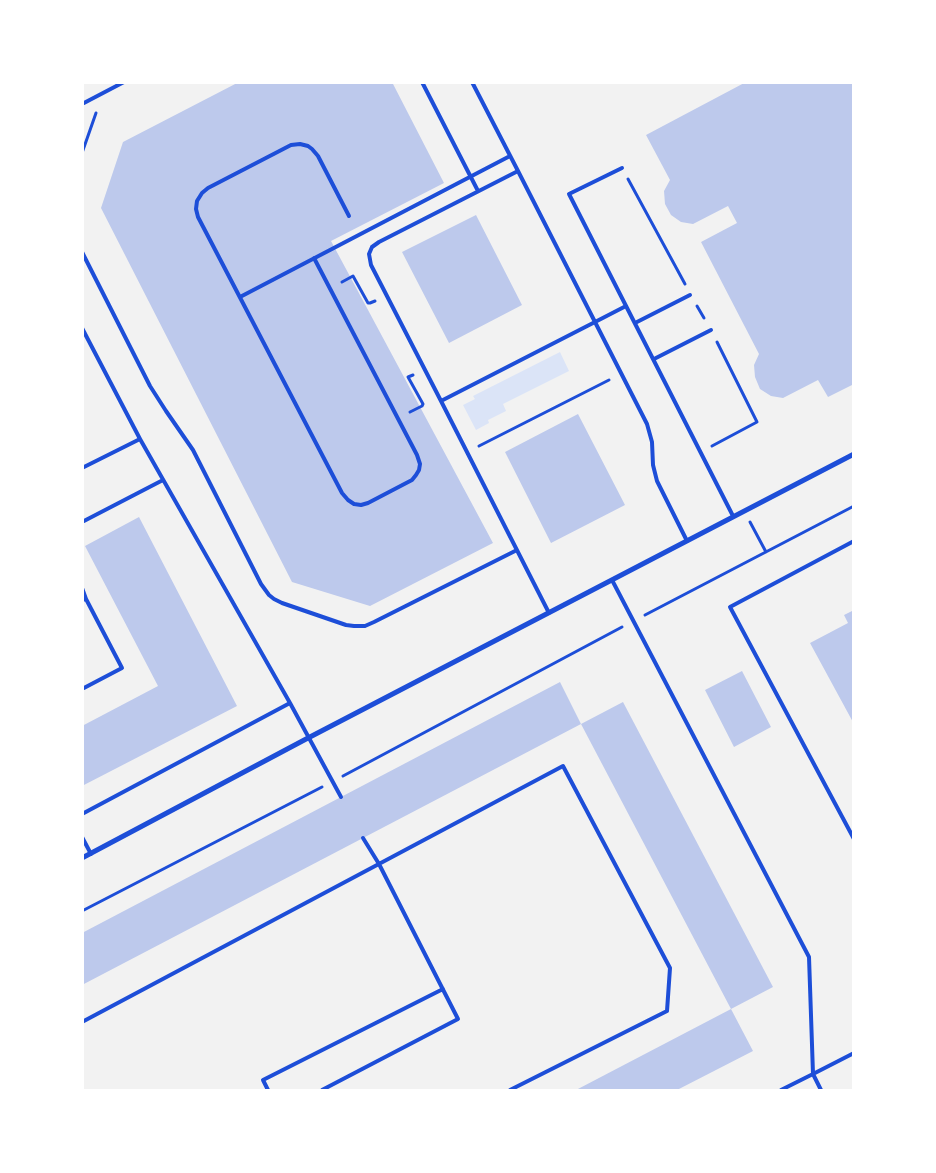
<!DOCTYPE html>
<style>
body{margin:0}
#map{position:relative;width:936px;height:1173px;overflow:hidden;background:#f2f2f2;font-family:"DejaVu Sans",sans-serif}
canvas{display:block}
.frame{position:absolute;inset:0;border:84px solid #fff;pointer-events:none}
</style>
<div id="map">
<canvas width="936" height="1173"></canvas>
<div class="frame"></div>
</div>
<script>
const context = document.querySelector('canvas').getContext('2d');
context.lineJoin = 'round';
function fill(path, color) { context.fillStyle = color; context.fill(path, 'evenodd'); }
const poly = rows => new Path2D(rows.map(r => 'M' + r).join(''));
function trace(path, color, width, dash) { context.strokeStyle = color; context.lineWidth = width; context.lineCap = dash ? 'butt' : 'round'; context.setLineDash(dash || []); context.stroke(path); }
fill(poly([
 [560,352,569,371,503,404,506,411,488,420,489,423,476,430,463,405,475,399,473,396]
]), '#dbe4f7');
fill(poly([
 [239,82,392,82,444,183,331,241,493,543,370,606,292,582,101,208,123,142],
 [746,82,854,82,854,384,828,397,818,380,783,398,771,396,760,389,755,377,754,365,759,354,701,242,737,223,728,206,693,224,681,222,671,215,665,204,664,191,670,180,646,135],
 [476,215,522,305,449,343,402,252],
 [578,414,625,505,551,543,505,452],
 [139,517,237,706,82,786,82,726,158,686,85,546],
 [854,610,854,724,810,643,848,623,844,615],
 [742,671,771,727,734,747,705,690],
 [560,682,581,724,623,702,773,987,731,1009,581,724,82,985,82,933],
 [731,1009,753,1051,677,1090,576,1090]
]), '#bdc9ec');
trace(poly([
 [82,153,96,113],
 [628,179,685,284],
 [342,282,353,276,368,303,370,303,375,301],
 [697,306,704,318],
 [410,412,422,406,423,404,408,377,413,375],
 [479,446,609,380],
 [712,446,757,422,717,342],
 [750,522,766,552],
 [645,615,854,506],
 [343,776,622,627],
 [82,911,322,787]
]), '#1d4ed8', 3);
trace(poly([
 [422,82,478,191],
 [472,82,518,171],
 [82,104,124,82],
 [622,168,569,194,733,516],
 [82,252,150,386,166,411,193,450,261,584,269,595,274,599,282,603,346,625,354,626,365,626,374,622,517,550],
 [314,258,417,455,420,464,419,470,416,475,412,480,368,503,361,505,354,504,348,500,342,493,198,217,196,209,197,201,202,193,208,188,291,145,300,144,308,146,312,149,318,156,349,216],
 [240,297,510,156],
 [626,306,595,322,441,401,371,265,369,254,372,247,379,242,518,171,595,322,647,424,652,442,653,465,657,481,687,541],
 [635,323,690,295],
 [82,328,140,439,82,468],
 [654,359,711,330],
 [441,401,549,613],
 [140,439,290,703],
 [82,522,163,480],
 [854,541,730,607,854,839],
 [612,580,809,957,813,1074,781,1090],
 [82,588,86,599],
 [82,600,86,599,122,668,82,689],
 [82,814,290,703,341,797],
 [82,837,91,854],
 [82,1022,563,766,670,968,667,1011,510,1090],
 [268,1090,263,1080,443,989],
 [322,1090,458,1019,379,864,363,838],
 [821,1090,813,1074,854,1053]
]), '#1d4ed8', 4);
trace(poly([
 [82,858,308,738,854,454]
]), '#1d4ed8', 5);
</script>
